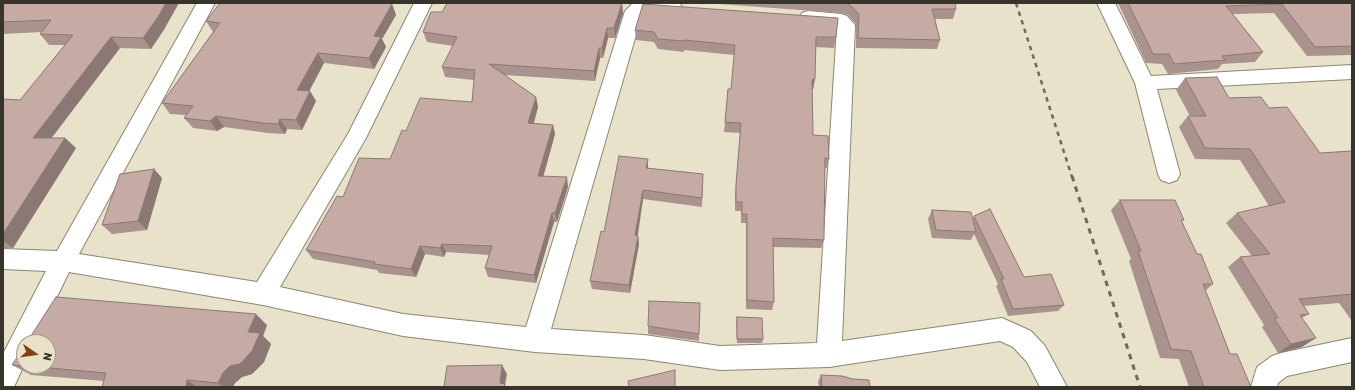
<!DOCTYPE html>
<style>
body{margin:0}
#map{position:relative;width:1355px;height:390px;overflow:hidden;background:#e7e2c9;font-family:Rubik,sans-serif}
canvas{display:block}
.frame{position:absolute;inset:0;border:4px solid #37352b;pointer-events:none}
.north{position:absolute;left:16px;top:334px;width:40px;height:40px;box-sizing:border-box;background:#e7e2c9;border:1px solid #a19d8a;border-radius:50%;rotate:103deg;font-size:11px;font-weight:700;line-height:16px;text-align:center;color:#37352b}
.north::after{content:'';display:block;margin:auto;width:14px;height:18px;background:#844113;clip-path:polygon(50% 0,100% 100%,50% 72%,0 100%)}
</style>
<div id="map">
<canvas width="1355" height="390"></canvas>
<div class="frame"></div>
<div class="north">N</div>
</div>
<script>
const context = document.querySelector('canvas').getContext('2d');
context.lineJoin = 'round';
const poly = rows => new Path2D(rows.map(r => 'M' + r).join(''));
function trace(path, color, width, dash) { context.strokeStyle = color; context.lineWidth = width; context.lineCap = dash ? 'butt' : 'round'; context.setLineDash(dash || []); context.stroke(path); }
function fill(path, color) { context.fillStyle = color; context.fill(path, 'evenodd'); }
const minor = poly([
 [197,3,215,3,79,254,257,282,348,134,414,3,432,3,366,138,280,287,403,314,526,327,625,11,633,3,678,3,680,4,683,8,680,12,674,14,645,12,642,14,551,329,644,335,720,346,817,343,837,27,808,23,802,21,799,17,802,13,808,11,841,14,847,16,855,25,842,341,1002,318,1031,331,1045,346,1067,387,1040,387,1027,362,1013,347,1000,341,829,367,720,370,644,359,535,352,403,336,263,305,69,272,35,342,24,342,24,365,14,387,3,387,3,354,46,271,3,269,3,249,57,251,197,3],
 [1097,3,1115,3,1151,76,1352,65,1352,79,1157,89,1180,174,1177,180,1169,183,1161,180,1158,174,1135,83,1097,3],
 [1352,338,1352,362,1287,376,1278,383,1277,387,1251,387,1257,367,1272,356,1281,353,1352,338]
]);
trace(minor, '#8b8770', 2);
fill(minor, '#fff');
trace(poly([
 [1016,3,1072,177]
]), '#6e6b5c', 2.5, [4.5, 4.5]);
trace(poly([
 [1072,176,1140,387]
]), '#6e6b5c', 3, [5.5, 5.5]);
fill(poly([
 [3,3,165,28,151,49,120,48,51,138,65,138,76,148,13,248,3,248,3,99,20,100,65,45,49,45,40,34,41,32,3,34],
 [622,3,623,13,615,38,608,38,603,58,600,58,595,81,505,75,536,97,538,107,534,123,553,125,555,134,543,176,568,187,557,222,554,222,536,283,488,277,485,268,489,255,446,252,444,257,425,254,416,277,379,273,377,270,313,259,306,250,343,197,390,159,406,131,472,102,474,80,445,77,442,67,453,46,427,42,423,32,442,12],
 [705,3,955,3,956,9,953,19,935,19,940,40,937,49,856,48,856,24,848,15,841,13],
 [1118,3,1352,3,1352,55,1307,56,1274,13,1233,14,1263,52,1255,62,1222,64,1218,69,1168,74,1162,64,1146,63],
 [392,4,396,15,382,39,386,47,374,69,324,63,309,91,316,101,302,130,287,129,285,134,268,133,224,127,217,131,193,128,184,118,186,115,170,114,162,103,213,32,206,21],
 [635,30,836,37,834,48,815,47,815,79,813,89,812,90,813,135,829,159,827,168,824,168,824,240,821,248,773,247,774,302,772,310,746,309,746,223,741,223,741,211,735,211,735,195,740,133,724,132,728,89,731,89,734,55,684,50,684,52,658,49,654,42,636,40],
 [1185,78,1229,98,1269,108,1320,153,1352,151,1352,321,1339,303,1304,306,1309,314,1302,318,1302,347,1278,353,1262,327,1264,325,1228,267,1240,257,1252,256,1226,223,1237,213,1269,206,1240,160,1195,159,1179,127,1188,116,1190,116,1176,90],
 [648,168,703,174,702,207,643,199,638,235,639,244,630,293,592,289,590,281,604,232],
 [162,178,147,230,112,234,102,225],
 [1120,200,1182,222,1197,254,1213,284,1205,291,1230,354,1251,387,1189,387,1179,359,1160,358,1129,261,1131,259,1111,210],
 [932,210,973,219,974,216,1024,277,1064,305,1058,311,1008,316,996,286,998,284,974,234,971,240,932,238,928,219],
 [737,317,763,339,762,343,737,343,736,321],
 [267,325,263,336,271,344,264,362,252,374,242,377,235,383,233,387,102,387,104,381,31,375,12,365],
 [648,326,699,334,699,341,648,334],
 [821,375,870,387,819,387,818,382]
]), '#aa938e');
fill(poly([
 [166,3,179,3,165,28,151,49,143,38],
 [622,3,623,13,615,38,614,28],
 [392,4,396,15,382,39,386,47,374,69,369,58,374,36],
 [607,28,608,38,603,58,602,48],
 [111,37,120,48,44,148,33,138],
 [599,48,600,58,595,81,594,71],
 [318,53,324,63,304,101,297,90],
 [815,79,813,89,810,90,812,80],
 [310,91,316,101,302,130,296,120],
 [536,97,538,107,531,132,528,123],
 [216,116,224,127,217,131,210,121],
 [280,119,287,129,285,134,278,124],
 [553,125,555,134,541,185,538,176],
 [65,138,76,148,13,248,3,241,3,234],
 [648,159,648,168,646,168],
 [154,169,162,178,147,230,138,221],
 [567,177,568,187,557,222,555,213],
 [643,190,643,199,636,244,635,235],
 [552,213,554,222,536,283,534,275],
 [638,236,639,244,630,293,629,285],
 [442,244,446,252,444,257,440,248],
 [420,246,425,254,416,277,411,269],
 [256,314,267,325,263,336,271,344,264,362,252,374,242,377,235,383,233,387,224,387,218,383,223,373,248,332],
 [1316,338,1302,347,1278,353,1291,344],
 [502,365,507,374,505,385,506,387,502,387,500,383],
 [187,380,197,387,186,387]
]), '#8b7874');
const building = poly([
 [3,3,166,3,158,17,143,38,111,37,33,138,65,138,3,234,3,99,20,100,73,35,40,34,51,20,3,22,3,3],
 [220,3,383,3,392,4,374,36,381,37,369,58,318,53,297,90,310,91,296,120,280,119,278,124,262,123,216,116,210,121,184,118,193,106,162,103,220,23,206,21,220,3],
 [447,3,622,3,614,28,607,28,602,48,599,48,594,71,489,64,536,97,528,123,553,125,538,176,567,177,555,213,552,213,534,275,485,268,492,246,442,244,440,248,420,246,411,269,374,264,375,262,306,250,337,196,343,197,359,158,390,159,402,130,406,131,420,98,472,102,475,70,442,67,457,37,423,32,431,12,442,12,447,3],
 [844,3,955,3,956,9,932,9,940,40,858,38,859,14,850,5,844,3],
 [1128,3,1352,3,1352,46,1315,47,1282,4,1226,6,1263,52,1222,56,1225,60,1174,64,1169,54,1153,54,1128,3],
 [643,4,838,18,836,37,816,37,815,79,812,80,813,135,828,136,829,159,825,158,824,240,773,238,774,302,747,300,747,214,742,214,742,202,736,202,736,185,741,123,725,122,728,89,731,89,735,45,684,40,684,41,658,39,654,32,635,30,643,4],
 [1217,77,1229,98,1261,97,1269,108,1287,107,1320,153,1352,151,1352,294,1299,299,1309,314,1300,315,1316,338,1291,344,1274,318,1278,318,1240,257,1270,254,1237,213,1285,202,1250,149,1205,148,1188,116,1206,116,1185,78,1217,77],
 [619,156,648,159,646,168,703,174,702,198,643,190,635,235,638,236,629,285,590,281,601,231,604,232,619,156],
 [154,169,138,221,102,225,120,174,154,169],
 [1120,200,1175,200,1184,220,1181,220,1197,254,1201,254,1213,284,1203,284,1230,354,1237,354,1251,387,1204,387,1191,351,1171,349,1138,251,1141,251,1120,200],
 [990,209,1024,277,1051,274,1064,305,1013,309,1001,279,1004,279,974,216,990,209],
 [932,210,971,212,976,232,936,230,932,210],
 [56,297,256,314,248,332,260,333,252,351,240,364,230,366,223,373,218,383,187,380,186,387,102,387,106,373,27,366,48,366,48,342,27,342,56,297],
 [649,301,700,303,699,334,648,326,649,301],
 [737,317,762,318,763,339,737,339,737,317],
 [24,347,24,366,12,365,24,347],
 [502,365,500,383,505,384,504,387,444,387,447,366,502,365],
 [675,370,675,387,629,387,628,381,675,370],
 [821,375,842,376,853,379,869,380,870,387,822,387,821,375]
]);
fill(building, '#c6aba5');
trace(building, '#8b7874', 1);
</script>
